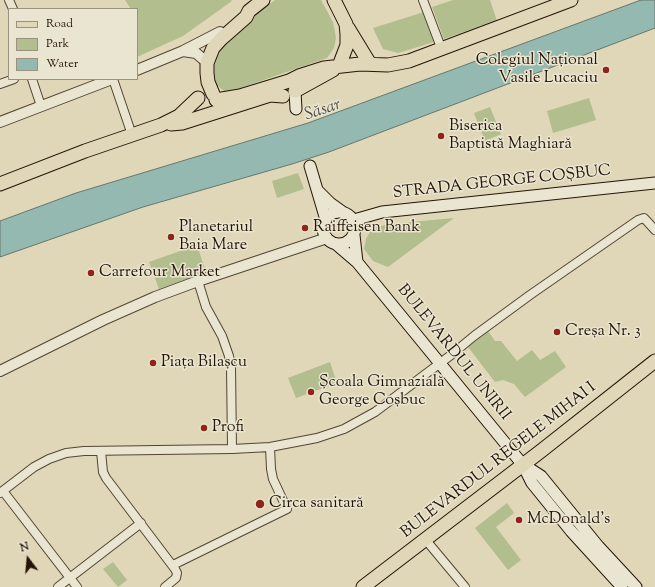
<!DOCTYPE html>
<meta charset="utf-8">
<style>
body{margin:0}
#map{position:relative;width:655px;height:587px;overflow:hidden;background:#dfd7b7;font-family:"Sorts Mill Goudy",serif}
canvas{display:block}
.legend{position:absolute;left:8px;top:8px;width:130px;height:72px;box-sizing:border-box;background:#eae5d0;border:1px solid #9b9180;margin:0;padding:5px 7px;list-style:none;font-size:12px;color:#241408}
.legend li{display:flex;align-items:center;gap:8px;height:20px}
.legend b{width:20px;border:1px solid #9b9180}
.north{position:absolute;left:8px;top:539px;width:40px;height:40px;-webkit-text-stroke:3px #eae5d0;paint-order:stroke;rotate:344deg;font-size:11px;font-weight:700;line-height:16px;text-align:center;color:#241408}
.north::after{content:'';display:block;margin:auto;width:14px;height:18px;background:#241408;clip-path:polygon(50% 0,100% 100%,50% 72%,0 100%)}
</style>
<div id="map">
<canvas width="655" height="587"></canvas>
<ul class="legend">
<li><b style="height:5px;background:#dfd7b7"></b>Road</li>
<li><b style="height:11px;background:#b2be8e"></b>Park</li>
<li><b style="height:11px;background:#93b9b0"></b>Water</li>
</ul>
<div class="north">N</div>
</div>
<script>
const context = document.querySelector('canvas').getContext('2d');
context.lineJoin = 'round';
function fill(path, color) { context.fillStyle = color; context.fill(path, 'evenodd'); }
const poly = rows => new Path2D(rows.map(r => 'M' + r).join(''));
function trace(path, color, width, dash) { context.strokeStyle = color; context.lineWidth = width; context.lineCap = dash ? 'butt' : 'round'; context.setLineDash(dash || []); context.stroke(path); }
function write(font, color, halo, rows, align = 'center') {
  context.font = font + ' "Sorts Mill Goudy",serif'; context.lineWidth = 3; context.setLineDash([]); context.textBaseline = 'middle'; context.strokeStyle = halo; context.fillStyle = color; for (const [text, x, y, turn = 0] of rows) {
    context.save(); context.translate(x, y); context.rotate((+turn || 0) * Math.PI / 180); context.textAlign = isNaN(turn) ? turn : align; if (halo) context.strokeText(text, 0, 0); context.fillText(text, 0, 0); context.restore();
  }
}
fill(poly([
 [125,0,231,0,232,1,183,36,137,57,137,9,131,9],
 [275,0,321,0,333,22,336,38,334,48,327,58,226,93,216,84,212,69,213,59,229,34],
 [453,0,490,0,497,21,444,39,432,7],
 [424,12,434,42,398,53,383,49,373,28],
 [589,98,596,120,553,133,547,111],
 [490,107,501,134,485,141,474,113],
 [298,173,304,189,277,198,272,181],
 [454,218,388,267,373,261,364,249,366,239,372,228,389,224],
 [197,245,206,272,159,289,149,262],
 [488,331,495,341,501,341,517,361,532,350,540,360,555,351,566,367,525,397,514,384,503,380,495,382,468,347],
 [330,362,337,383,296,398,288,378],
 [507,503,514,513,496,527,521,560,508,570,475,528],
 [113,562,127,580,118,587,103,569]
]), '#b2be8e');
const water = poly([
 [641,0,655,0,655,28,329,152,292,164,143,207,0,257,0,221,76,193,308,123,641,0]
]);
fill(water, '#93b9b0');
trace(water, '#67776d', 1);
const minor = poly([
 [9,0,13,9],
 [423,0,442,50],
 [32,79,41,106],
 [113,79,132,135],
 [0,84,14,79],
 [198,281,206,307,222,336,229,356,231,366,232,449],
 [101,451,103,472,106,478,175,569,177,573,176,578,165,587],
 [3,491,77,587],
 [0,493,34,467,49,459,66,453,84,451,232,449,270,447,317,438,344,429,375,412,451,355,474,336,530,295,638,220,644,218,655,230],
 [425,539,465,587],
 [173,565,287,509,273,479,271,469,270,447],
 [58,587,141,523]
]);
const tertiary = poly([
 [183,51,196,53,203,59],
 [137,70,183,51,220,32],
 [0,122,112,79],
 [0,371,103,320,155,297,198,281,327,238]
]);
const secondary = poly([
 [295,92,296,109],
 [310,166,326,220],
 [318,191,330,203,344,213],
 '323 228a16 16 0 1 1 32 0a16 16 0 1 1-32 0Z',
 [354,220,382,212,655,183],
 [354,235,357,262],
 [336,244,357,262,523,465,532,483,571,531,622,587],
 [524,465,541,476,598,546,636,587]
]);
const primary = poly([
 [334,0,346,24,347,34,347,45,339,66],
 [348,28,370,64],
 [295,91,333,70],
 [213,94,208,82,207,73,207,63,213,48,221,39,246,17,249,11,263,0],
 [216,100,240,96,289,81,299,76,324,68,360,64,388,65,409,61,571,0],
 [171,124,182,123,270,95,283,96],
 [0,184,85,151,161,125,179,116,198,98],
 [363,587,541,451,655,361]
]);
trace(minor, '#534534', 10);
trace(tertiary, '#534534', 12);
trace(secondary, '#241408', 13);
trace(primary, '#241408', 15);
trace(minor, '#eae5d0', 8);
trace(tertiary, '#eae5d0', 10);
trace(secondary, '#eae5d0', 11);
trace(primary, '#dfd7b7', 13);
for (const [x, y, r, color] of [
 [606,70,4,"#8f2418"],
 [441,136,4,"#8f2418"],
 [305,228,4,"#8f2418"],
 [171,237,4,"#8f2418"],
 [91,273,4,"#8f2418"],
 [557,332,4,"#8f2418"],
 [153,363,4,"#8f2418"],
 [311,392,4,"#8f2418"],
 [204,428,4,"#8f2418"],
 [260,504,5,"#8f2418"],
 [519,520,4,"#8f2418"]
]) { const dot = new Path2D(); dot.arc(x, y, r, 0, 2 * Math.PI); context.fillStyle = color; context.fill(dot); trace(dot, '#eae5d0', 1.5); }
write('16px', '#241408', '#eae5d0', [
 ["Colegiul Național",598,61,"right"],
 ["Vasile Lucaciu",598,79,"right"],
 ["Biserica",449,127],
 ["Baptistă Maghiară",449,145],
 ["Planetariul",179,228],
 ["Baia Mare",179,246],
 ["Raiffeisen Bank",313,228],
 ["Carrefour Market",99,273],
 ["Creșa Nr. 3",565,332],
 ["Piața Bilașcu",161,363],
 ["Școala Gimnazială",319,383],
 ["George Coșbuc",319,401],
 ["Profi",212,428],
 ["Circa sanitară",269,504],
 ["McDonald's",527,520]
], 'left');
write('16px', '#241408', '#eae5d0', [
 ["STRADA GEORGE COȘBUC",502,183,-6],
 ["BULEVARDUL UNIRII",453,353,51],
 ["BULEVARDUL REGELE MIHAI I",499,461,-38]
]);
write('italic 17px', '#4b4e43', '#eae5d0', [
 ["Săsar",323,111,-18]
]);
</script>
